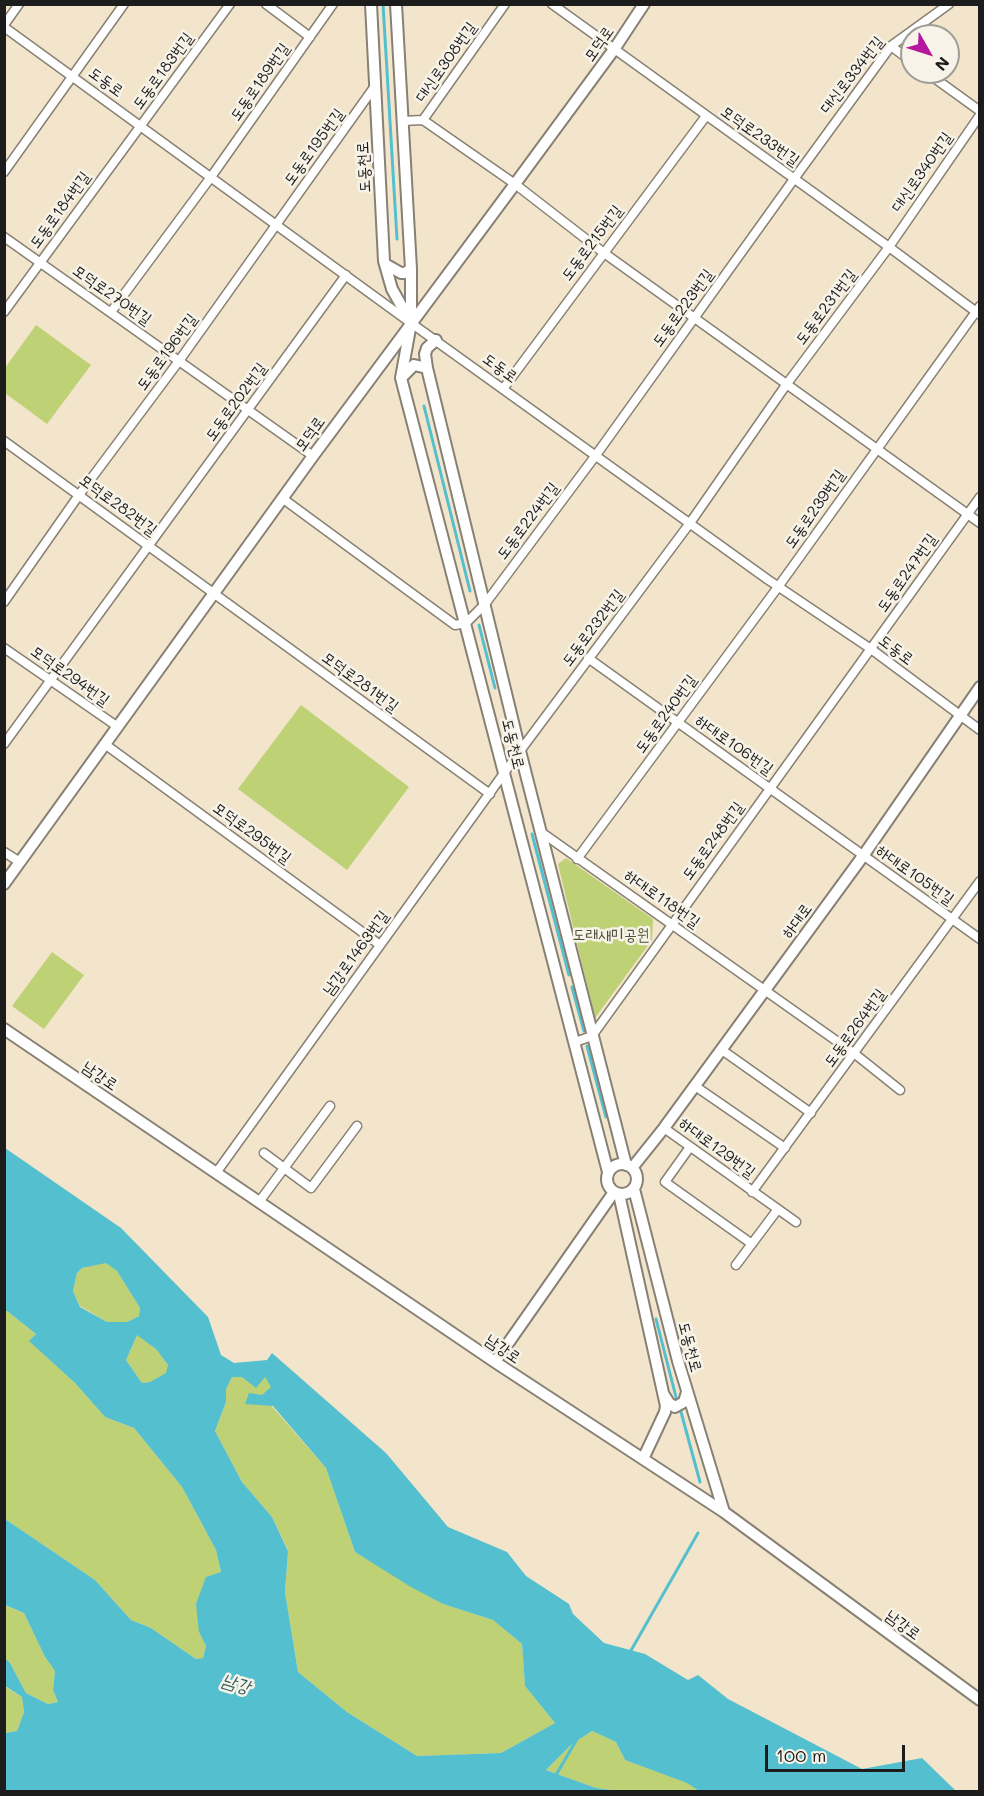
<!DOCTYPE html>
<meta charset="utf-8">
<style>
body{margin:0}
#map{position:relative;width:984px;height:1796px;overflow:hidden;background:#f2e5cb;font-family:Mali,sans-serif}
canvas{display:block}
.frame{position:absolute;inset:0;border:6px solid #1c1c1c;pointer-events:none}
.north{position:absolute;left:900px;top:24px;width:60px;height:60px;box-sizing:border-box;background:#f7f3e8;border:2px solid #9f9d96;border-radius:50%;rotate:129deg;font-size:16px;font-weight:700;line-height:24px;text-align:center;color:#1c1c1c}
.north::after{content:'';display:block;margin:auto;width:21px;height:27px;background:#b5179e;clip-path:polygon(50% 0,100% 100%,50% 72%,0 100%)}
.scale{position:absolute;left:765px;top:1745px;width:140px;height:27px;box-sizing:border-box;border:3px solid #1c1c1c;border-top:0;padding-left:8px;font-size:18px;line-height:21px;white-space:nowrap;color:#1c1c1c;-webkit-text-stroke:4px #f7f3e8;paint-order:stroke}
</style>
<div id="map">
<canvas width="984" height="1796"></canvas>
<div class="frame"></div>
<div class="north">N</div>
<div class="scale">100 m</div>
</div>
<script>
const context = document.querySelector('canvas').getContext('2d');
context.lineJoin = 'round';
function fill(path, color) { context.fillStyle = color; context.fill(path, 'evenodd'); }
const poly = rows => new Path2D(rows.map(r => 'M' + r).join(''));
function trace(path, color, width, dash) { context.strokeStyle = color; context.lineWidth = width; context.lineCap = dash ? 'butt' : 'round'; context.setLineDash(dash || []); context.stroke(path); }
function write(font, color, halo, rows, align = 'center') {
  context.font = font + ' Mali,"Poor Story",sans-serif'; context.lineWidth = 5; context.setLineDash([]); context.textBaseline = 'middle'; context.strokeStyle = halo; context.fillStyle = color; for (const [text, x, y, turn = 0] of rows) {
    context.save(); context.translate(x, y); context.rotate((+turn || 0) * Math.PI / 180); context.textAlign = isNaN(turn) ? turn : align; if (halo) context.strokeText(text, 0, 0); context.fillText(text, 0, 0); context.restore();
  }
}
fill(poly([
 [36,325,91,365,47,424,5,393,5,368],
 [301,705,409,787,347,870,238,789],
 [566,858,653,919,652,940,595,1018,558,864],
 [52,952,84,975,44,1029,12,1006],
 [106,1262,117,1271,140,1308,139,1316,127,1322,107,1322,80,1306,73,1291,77,1273,82,1268],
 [4,1311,7,1311,36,1334,30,1341,75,1383,105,1417,134,1428,182,1487,216,1550,221,1572,199,1632,206,1646,203,1658,196,1659,151,1628,131,1620,95,1580,5,1519],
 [137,1334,156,1349,168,1365,167,1373,150,1382,142,1383,126,1360],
 [232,1377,265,1377,272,1387,262,1395,326,1468,355,1552,443,1604,493,1620,522,1644,525,1686,555,1723,501,1753,417,1756,347,1712,298,1672,285,1592,288,1550,272,1517,242,1482,215,1431,226,1402,226,1389],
 [4,1605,24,1613,45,1657,55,1671,53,1690,58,1702,48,1704,26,1693,10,1663,5,1658],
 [4,1686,22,1697,24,1712,17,1731,5,1733],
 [592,1731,616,1742,625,1760,688,1783,699,1791,619,1791,596,1788,546,1770,572,1744]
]), '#bed174');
fill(poly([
 [5,1148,121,1228,208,1317,221,1355,234,1363,267,1360,272,1353,386,1453,448,1527,507,1552,526,1576,569,1604,573,1614,604,1643,645,1654,688,1680,698,1675,728,1699,862,1769,922,1758,956,1791,699,1791,687,1783,625,1760,616,1742,592,1731,572,1744,546,1770,596,1788,619,1791,5,1791,5,1733,17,1731,24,1712,22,1697,5,1686,5,1658,10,1663,26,1693,48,1704,58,1702,53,1690,55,1671,45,1657,24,1613,5,1605,5,1519,95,1580,131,1620,151,1628,196,1659,203,1658,206,1646,199,1632,196,1604,206,1577,221,1572,216,1550,182,1487,134,1428,105,1417,75,1383,29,1341,36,1334,7,1311,5,1311],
 [106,1263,117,1271,140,1308,139,1316,127,1322,107,1322,80,1307,73,1291,77,1273,82,1268],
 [137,1335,156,1349,168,1365,166,1373,150,1382,142,1383,126,1360],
 [232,1377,242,1377,256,1388,265,1377,271,1387,262,1395,249,1393,245,1404,273,1406,326,1468,355,1552,411,1587,443,1604,493,1620,522,1644,525,1686,555,1723,501,1753,417,1756,347,1712,298,1672,285,1592,288,1551,272,1517,242,1482,215,1431,226,1402,226,1389]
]), '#54bfce');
trace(poly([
 [383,4,397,239],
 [424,406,470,591],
 [479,625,495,688],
 [532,834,569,975],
 [572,987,584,1031],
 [587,1046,606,1117],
 [656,1319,677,1401],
 [681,1412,700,1482],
 [629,1654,698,1533],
 [556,1775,577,1739]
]), '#54bfce', 3);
const minor = poly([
 [266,4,310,37],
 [552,4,889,247,979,314],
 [4,25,19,4],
 [4,27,411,323,767,579,871,649,980,730],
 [891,46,912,62],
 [926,72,980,111],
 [423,120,515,184,604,253,980,523],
 [402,121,423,120,505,4],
 [4,172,124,4],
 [4,237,313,456],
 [4,312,230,4],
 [111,312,211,177,333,4],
 [503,389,706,116],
 [4,441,490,794],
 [282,498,455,625,466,623,485,604,596,455,794,179,891,46,949,4],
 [4,602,79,495,179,361,375,86],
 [4,648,118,727],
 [588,658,980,939],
 [4,744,346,275],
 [106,745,380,945],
 [541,832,855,1054,900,1090],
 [4,852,20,862],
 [577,859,778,587,980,306],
 [575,1042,592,1036,980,497],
 [722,1050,811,1113],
 [695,1086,785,1148],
 [664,1128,796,1222],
 [690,1147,665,1182,752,1244],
 [264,1153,311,1188,357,1126],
 [216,1173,520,751,690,523,786,385,889,247,980,115],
 [752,1192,980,881],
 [259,1202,330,1106],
 [736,1265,778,1209]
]);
const tertiary = poly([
 [371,4,384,261,392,289,411,323,401,378,608,1172],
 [396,4,411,269,411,320],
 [385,264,401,273,405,273,411,269],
 [436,340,427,348,425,354,427,368,520,751,626,1165],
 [401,378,414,365,427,368],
 [4,884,313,456,515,184,615,48,644,4],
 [4,1029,495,1362,724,1512,980,1700],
 '607 1179a15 15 0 1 1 30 0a15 15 0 1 1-30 0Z',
 [632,1168,664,1128,863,856,980,687],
 [634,1189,678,1361,724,1512],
 [619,1194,666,1406,665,1412,643,1459],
 [495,1362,614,1192],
 [664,1395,669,1403,675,1407,684,1402,687,1392]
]);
trace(minor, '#878074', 11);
trace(tertiary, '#878074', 14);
trace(minor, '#fff', 8);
trace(tertiary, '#fff', 10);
write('16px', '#1c1c1c', '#f7f3e8', [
 ["모덕로",599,44,-55],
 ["대신로308번길",446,62,-55],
 ["도동로183번길",163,71,-54],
 ["대신로334번길",852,75,-52],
 ["도동로",106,82,36],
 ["도동로189번길",260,82,-55],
 ["모덕로233번길",760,136,35],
 ["도동로195번길",314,147,-54],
 ["도동천로",364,167,-93],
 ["대신로340번길",922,172,-55],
 ["도동로184번길",60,210,-54],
 ["도동로215번길",592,243,-53],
 ["모덕로270번길",112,295,35],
 ["도동로231번길",826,307,-53],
 ["도동로223번길",683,308,-54],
 ["도동로196번길",167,352,-54],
 ["도동로",500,368,36],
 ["도동로202번길",236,402,-54],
 ["모덕로",310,434,-54],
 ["모덕로282번길",118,505,36],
 ["도동로239번길",815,509,-55],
 ["도동로224번길",528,521,-53],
 ["도동로247번길",907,573,-55],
 ["도동로232번길",593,628,-53],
 ["도동로",896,650,37],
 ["모덕로294번길",70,676,35],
 ["모덕로281번길",360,682,36],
 ["도동로240번길",666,714,-54],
 ["도동천로",513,744,76],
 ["하대로106번길",734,745,35],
 ["모덕로295번길",252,833,36],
 ["도동로248번길",713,841,-54],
 ["하대로105번길",915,875,35],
 ["하대로118번길",662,899,35],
 ["하대로",797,921,-54],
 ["남강로1463번길",356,953,-54],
 ["도동로264번길",855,1028,-54],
 ["남강로",100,1076,34],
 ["하대로129번길",717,1148,36],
 ["도동천로",690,1347,75],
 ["남강로",503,1349,34],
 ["남강로",903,1625,36]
]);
write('16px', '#4d5236', '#f7f3e8', [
 ["도래새미공원",611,935]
]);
write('italic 18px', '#325d63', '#f7f3e8', [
 ["남강",236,1684,17]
]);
</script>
